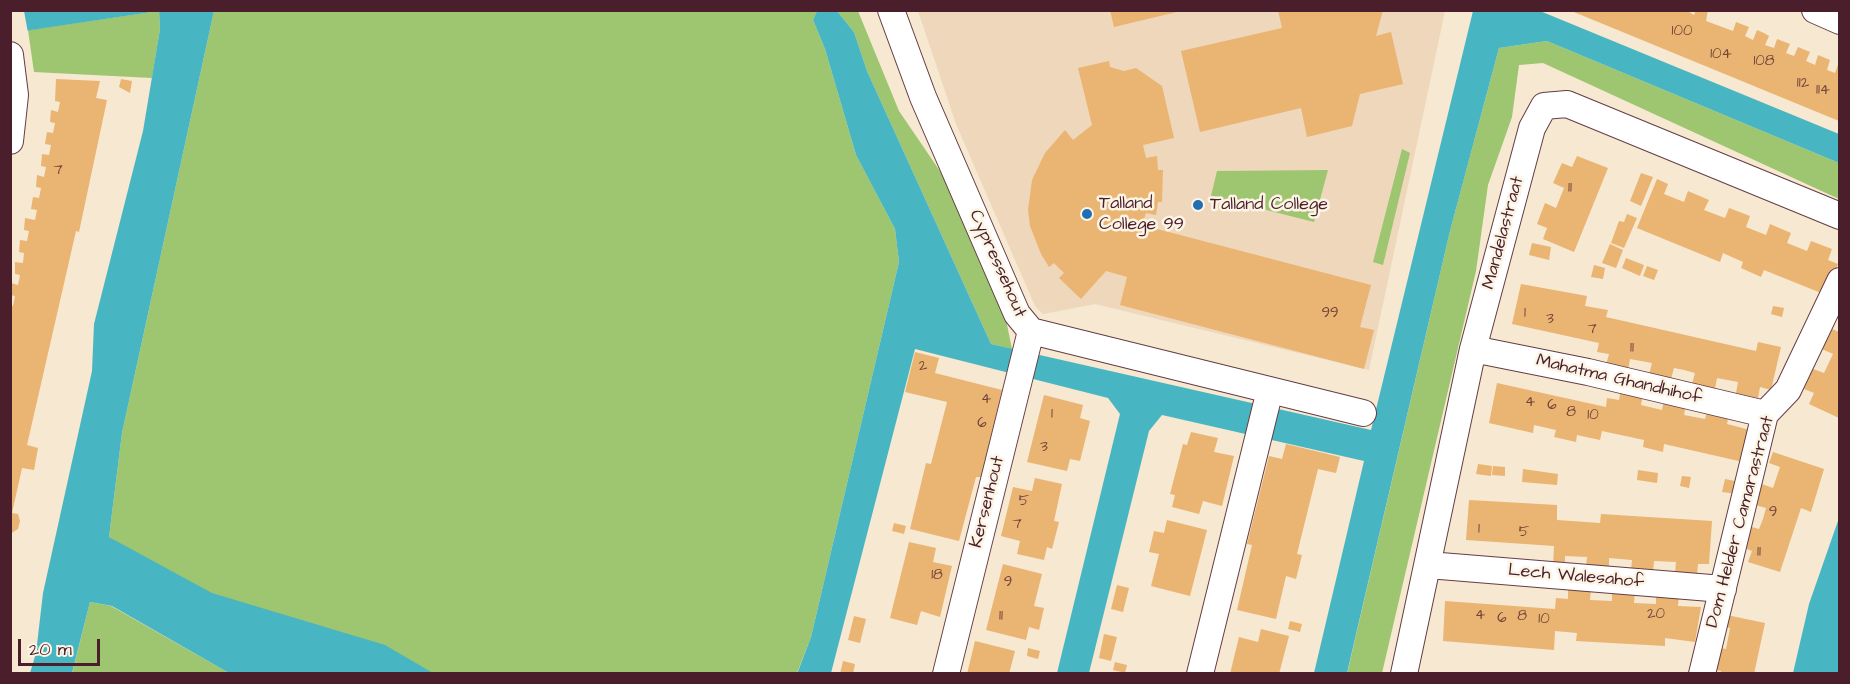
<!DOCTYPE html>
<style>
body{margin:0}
#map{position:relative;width:1850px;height:684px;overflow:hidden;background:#f7e8d1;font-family:"Architects Daughter",sans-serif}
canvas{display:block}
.frame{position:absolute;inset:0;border:12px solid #4a1f2b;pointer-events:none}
.scale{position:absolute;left:18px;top:639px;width:82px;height:27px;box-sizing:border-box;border:3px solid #4a1f2b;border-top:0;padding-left:8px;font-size:18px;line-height:21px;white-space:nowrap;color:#4a1f2b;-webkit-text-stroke:4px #fcf5e5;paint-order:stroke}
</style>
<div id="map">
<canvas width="1850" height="684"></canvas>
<div class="frame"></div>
<div class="scale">20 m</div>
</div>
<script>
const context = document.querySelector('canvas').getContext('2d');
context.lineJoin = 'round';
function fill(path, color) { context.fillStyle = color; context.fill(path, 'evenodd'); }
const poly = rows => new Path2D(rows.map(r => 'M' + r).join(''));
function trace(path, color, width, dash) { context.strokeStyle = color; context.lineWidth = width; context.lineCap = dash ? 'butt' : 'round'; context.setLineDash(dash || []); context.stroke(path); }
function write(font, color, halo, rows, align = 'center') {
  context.font = font + ' "Architects Daughter",sans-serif'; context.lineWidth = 5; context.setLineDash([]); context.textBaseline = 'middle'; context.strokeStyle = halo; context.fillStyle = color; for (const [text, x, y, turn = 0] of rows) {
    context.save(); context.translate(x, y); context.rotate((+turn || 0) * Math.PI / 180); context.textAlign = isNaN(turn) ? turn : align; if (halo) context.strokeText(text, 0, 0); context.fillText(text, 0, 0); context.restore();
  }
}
fill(poly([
 [918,11,1445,11,1369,370,1095,304,1043,314,1035,306,956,124]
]), '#eed7bb');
fill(poly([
 [159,11,160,29,152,78,34,72,28,30],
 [214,11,817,11,813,20,825,49,856,155,895,229,899,262,811,637,797,673,425,673,202,597,109,537,122,433],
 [837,11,858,11,899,111,946,180,1005,315,1012,349,991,344,867,71,854,32],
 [1547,41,1839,163,1839,199,1543,63,1519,65,1512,117,1488,185,1476,271,1382,673,1347,674,1450,231,1499,48],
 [1402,149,1410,153,1383,265,1373,262],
 [1328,170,1314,222,1211,196,1217,171],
 [90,602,111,606,229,673,72,674]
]), '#9ec570');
fill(poly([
 [10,11,214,11,122,433,109,537,212,593,385,645,433,673,229,673,112,606,90,602,72,673,30,673,36,653,43,593,92,371,94,324,143,131,160,29,159,11,11,33],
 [817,11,837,11,854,32,867,71,991,344,1371,430,1473,11,1540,11,1839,134,1839,163,1547,41,1499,48,1450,231,1347,673,1314,673,1364,461,1162,415,1149,431,1089,673,1057,673,1120,414,1108,398,915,349,831,673,797,674,811,637,899,262,895,229,856,155,825,49,813,20],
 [1839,518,1839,673,1793,673,1809,604]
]), '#48b6c2');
fill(poly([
 [11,10,24,11,28,33,10,36]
]), '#f7e8d1');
fill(poly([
 [1110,10,1181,10,1181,11,1114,27],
 [1278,10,1383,10,1376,36,1391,32,1403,84,1360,94,1352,126,1307,137,1301,108,1200,132,1181,51,1282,28],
 [1569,10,1686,10,1694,15,1696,10,1708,10,1706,21,1733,31,1736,22,1749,27,1745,36,1753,40,1757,30,1764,33,1769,36,1765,45,1774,48,1777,39,1790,44,1786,53,1794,56,1798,47,1810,52,1806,61,1815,65,1818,55,1830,60,1827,70,1835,73,1839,62,1839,121],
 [1109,61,1110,67,1124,71,1136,68,1162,86,1174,138,1143,145,1146,158,1157,156,1158,170,1163,170,1162,202,1158,202,1156,215,1146,213,1142,225,1371,285,1360,327,1374,330,1364,369,1120,305,1127,277,1106,271,1081,299,1059,278,1064,273,1054,263,1049,267,1041,254,1030,226,1028,210,1032,180,1045,153,1065,130,1073,140,1092,125,1078,68],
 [56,79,100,81,96,98,107,100,79,232,76,231,27,445,38,448,34,470,22,468,12,513,18,514,20,521,18,529,10,534,10,306,13,306,15,296,10,295,11,283,18,285,20,275,15,274,15,262,23,263,24,253,19,252,20,240,27,241,29,231,24,230,25,218,35,220,37,210,31,209,33,197,39,198,41,188,36,187,37,175,44,177,46,167,41,166,42,154,49,155,51,145,45,144,47,132,53,133,55,123,50,122,51,110,58,112,60,102,55,101],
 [121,79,132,81,130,93,119,87],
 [1577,156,1608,168,1574,252,1543,239,1547,228,1537,224,1545,203,1556,208,1564,188,1553,183,1562,163,1572,167],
 [1641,173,1653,177,1641,206,1630,201],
 [1657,179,1668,184,1664,194,1684,202,1688,191,1709,200,1704,210,1725,218,1729,208,1750,216,1746,227,1766,235,1770,224,1791,233,1787,243,1807,251,1811,241,1832,249,1828,260,1838,264,1826,295,1764,270,1761,277,1741,268,1743,262,1723,253,1720,262,1637,228],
 [1627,214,1637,218,1624,248,1611,243,1619,221,1624,222],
 [1532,243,1551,247,1549,260,1529,255],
 [1610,244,1623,250,1616,268,1602,263],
 [1626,258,1644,265,1640,276,1622,268],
 [1594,265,1605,268,1603,279,1591,277],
 [1647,266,1658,270,1654,280,1643,276],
 [1521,284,1587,296,1585,306,1608,310,1606,317,1756,351,1758,342,1781,347,1771,390,1760,387,1758,398,1736,393,1738,382,1717,378,1715,389,1692,384,1695,373,1684,370,1674,368,1671,379,1649,375,1652,363,1630,359,1628,370,1606,365,1609,354,1597,352,1599,343,1512,324],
 [1773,306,1784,308,1782,317,1771,314],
 [1832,329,1839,332,1839,418,1809,404,1814,393,1804,389,1813,369,1824,373,1833,354,1822,349],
 [915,352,939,358,935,373,1002,390,981,477,976,477,959,541,910,529,926,463,931,464,947,402,905,392],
 [1497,383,1606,407,1607,398,1619,400,1621,389,1643,394,1641,405,1662,410,1664,399,1686,404,1684,415,1705,419,1708,409,1729,413,1727,424,1750,430,1743,462,1664,444,1663,452,1643,447,1644,440,1602,431,1600,440,1577,435,1576,442,1554,437,1556,430,1534,425,1533,433,1489,423],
 [1044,395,1083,405,1080,418,1090,421,1080,461,1070,459,1067,471,1027,462],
 [1191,432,1218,438,1214,452,1234,456,1222,506,1203,501,1199,514,1172,507,1175,495,1170,494,1183,444,1187,445],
 [1286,444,1340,457,1336,473,1318,469,1297,554,1302,555,1296,579,1286,576,1276,619,1237,610,1252,545,1247,544,1269,456,1282,459],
 [1773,452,1824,469,1811,512,1801,508,1780,572,1748,562,1752,551,1742,547,1748,526,1759,529,1763,519,1766,508,1755,505,1762,484,1773,488,1780,467,1769,463],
 [1478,464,1492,466,1491,476,1476,474],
 [1493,466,1505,467,1505,476,1492,475],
 [1523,469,1558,474,1557,485,1522,482],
 [1638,470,1658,473,1657,483,1637,480],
 [1682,476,1691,477,1689,488,1680,486],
 [1035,478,1062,484,1054,521,1059,522,1052,549,1047,547,1044,560,1017,554,1020,541,1001,536,1013,487,1032,491],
 [1725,479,1740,482,1737,494,1722,492],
 [1469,500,1557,505,1557,520,1600,523,1601,514,1712,521,1709,564,1698,564,1697,575,1675,573,1676,562,1654,561,1653,572,1631,571,1632,560,1609,558,1609,569,1586,568,1587,557,1565,556,1565,567,1553,566,1554,546,1466,540],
 [1167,520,1207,530,1190,596,1151,586,1159,554,1149,552,1154,531,1164,533],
 [894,523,906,526,904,534,892,531],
 [909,542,936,548,933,562,952,566,940,617,921,611,917,625,890,618],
 [1003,564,1042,574,1034,606,1044,608,1039,630,1029,627,1026,640,986,630],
 [1117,585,1129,588,1123,612,1111,609],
 [1568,588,1591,589,1590,600,1612,601,1612,590,1635,591,1634,603,1656,604,1656,593,1679,594,1678,606,1701,607,1695,642,1665,638,1665,646,1576,641,1577,633,1555,631,1554,650,1443,641,1445,601,1555,609,1556,598,1568,599],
 [1722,614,1765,623,1754,674,1721,674,1721,671,1710,669,1715,647,1726,649,1730,628,1719,625],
 [854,616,866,619,860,643,848,640],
 [1290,621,1302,624,1300,632,1288,629],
 [1261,629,1289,636,1279,674,1230,674,1239,637,1258,642],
 [1104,634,1117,637,1111,661,1099,658],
 [975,641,1015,651,1009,674,967,674],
 [1028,648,1040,651,1038,659,1027,656],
 [843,661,855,664,853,674,840,674],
 [1115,662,1127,665,1125,673,1113,670]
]), '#eab472');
const street = poly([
 [891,10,923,97,1017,314,1031,331,1363,413],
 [1815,10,1840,21],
 [10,55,15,95,10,141],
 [1473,349,1588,372,1765,414],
 [1428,565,1723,589],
 [946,674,1031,331],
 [1200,674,1270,390],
 [1404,674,1473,349,1532,128,1544,106,1567,104,1840,216],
 [1702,674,1765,414,1788,390,1840,281]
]);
trace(street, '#643d44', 28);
trace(street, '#fff', 26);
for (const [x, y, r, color] of [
 [1198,205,6,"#1f6fb2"],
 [1087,214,6,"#1f6fb2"]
]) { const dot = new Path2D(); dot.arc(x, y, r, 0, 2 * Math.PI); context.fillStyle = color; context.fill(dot); trace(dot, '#fcf5e5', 2); }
write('15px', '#72443d', null, [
 ["100",1682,32],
 ["104",1721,55],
 ["108",1764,62],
 ["112",1803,84],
 ["114",1823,91],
 ["7",58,171],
 ["11",1570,189],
 ["99",1330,314],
 ["1",1525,314],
 ["3",1550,320],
 ["7",1592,330],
 ["11",1632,349],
 ["2",923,367],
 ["4",986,400],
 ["4",1530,403],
 ["6",1552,406],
 ["8",1571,413],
 ["1",1052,415],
 ["10",1593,416],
 ["6",982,424],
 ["3",1044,448],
 ["5",1024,502],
 ["9",1773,513],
 ["7",1017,525],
 ["1",1479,530],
 ["5",1524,533],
 ["11",1759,553],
 ["18",937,576],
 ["9",1008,583],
 ["20",1656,615],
 ["4",1480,616],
 ["11",1001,617],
 ["8",1522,617],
 ["6",1502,619],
 ["10",1544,620]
]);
write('18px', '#4a1f2b', '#fcf5e5', [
 ["Talland",1099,204],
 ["College 99",1099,225],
 ["Talland College",1210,205]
], 'left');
write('18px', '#4a1f2b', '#fcf5e5', [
 ["Mandelastraat",1504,233,-75],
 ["Cypressehout",997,264,66],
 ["Mahatma Ghandhihof",1619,380,13],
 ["Kersenhout",988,502,-76],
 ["Dom Helder Camarastraat",1741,522,-75],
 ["Lech Walesahof",1576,577,5]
]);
</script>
